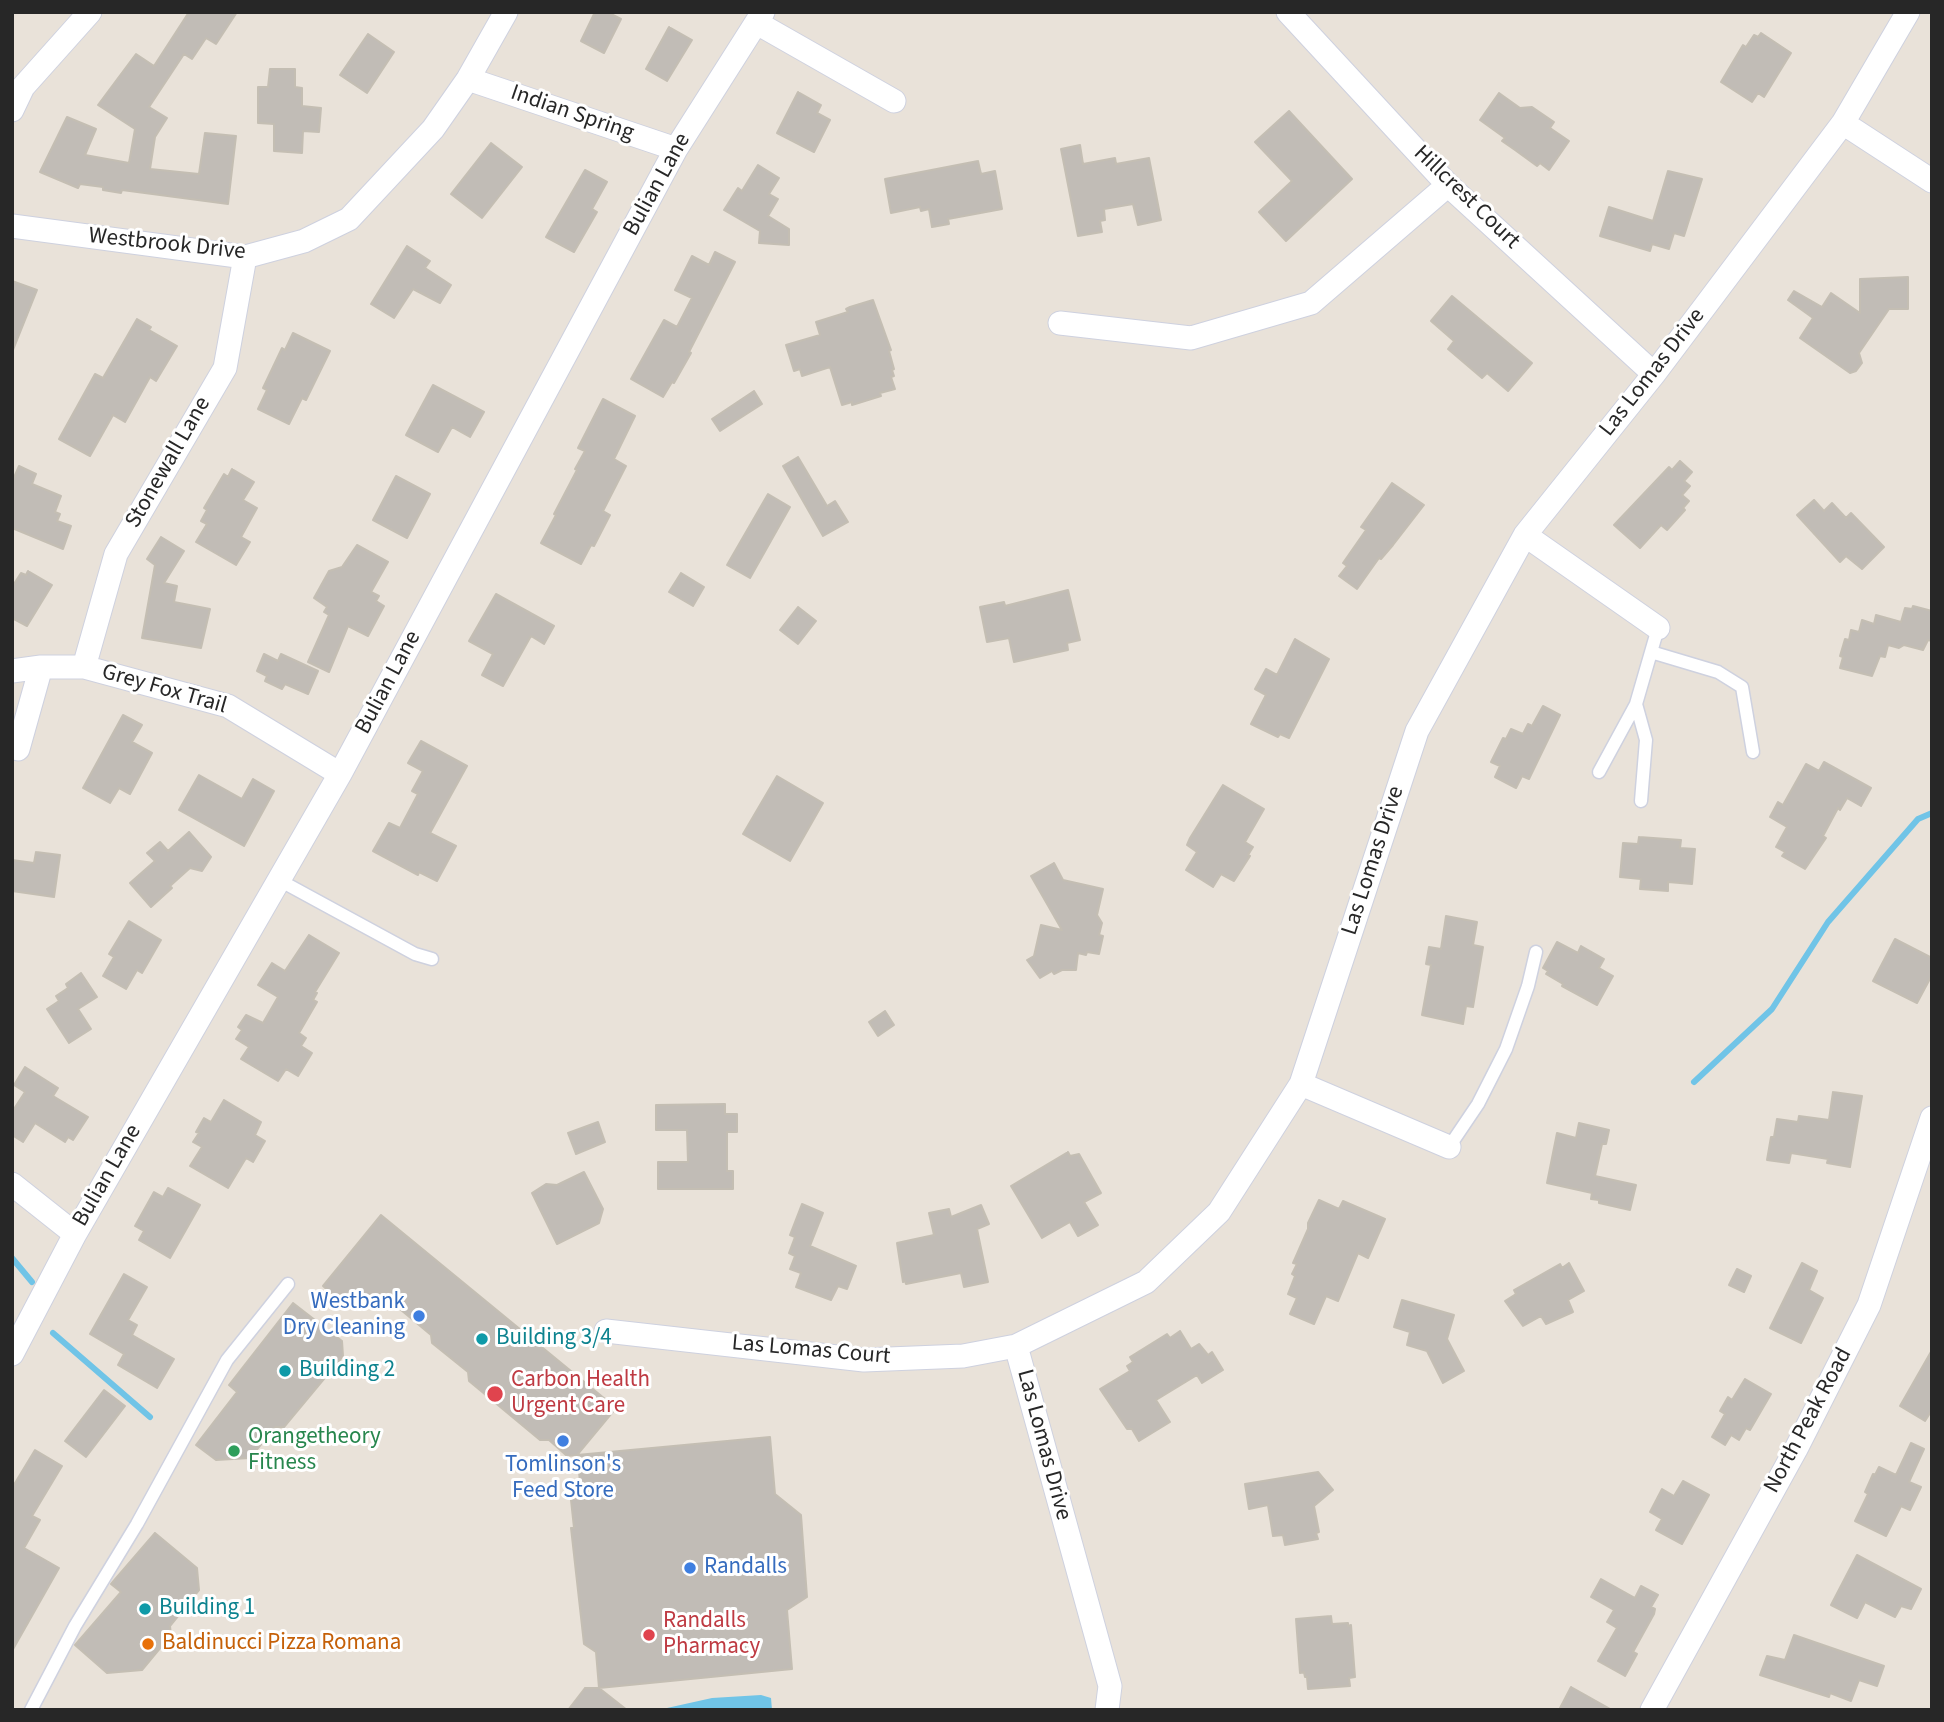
<!DOCTYPE html>
<style>
body{margin:0}
#map{position:relative;width:1944px;height:1722px;overflow:hidden;background:#e9e2d9;font-family:"Source Sans 3",sans-serif}
canvas{display:block}
.frame{position:absolute;inset:0;border:14px solid #272727;pointer-events:none}
</style>
<div id="map">
<canvas width="1944" height="1722"></canvas>
<div class="frame"></div>
</div>
<script>
const context = document.querySelector('canvas').getContext('2d');
context.lineJoin = 'round';
function fill(path, color) { context.fillStyle = color; context.fill(path, 'evenodd'); }
const poly = rows => new Path2D(rows.map(r => 'M' + r).join(''));
function trace(path, color, width, dash) { context.strokeStyle = color; context.lineWidth = width; context.lineCap = dash ? 'butt' : 'round'; context.setLineDash(dash || []); context.stroke(path); }
function write(font, color, halo, rows, align = 'center') {
  context.font = font + ' "Source Sans 3",sans-serif'; context.lineWidth = 6; context.setLineDash([]); context.textBaseline = 'middle'; context.strokeStyle = halo; context.fillStyle = color; for (const [text, x, y, turn = 0] of rows) {
    context.save(); context.translate(x, y); context.rotate((+turn || 0) * Math.PI / 180); context.textAlign = isNaN(turn) ? turn : align; if (halo) context.strokeText(text, 0, 0); context.fillText(text, 0, 0); context.restore();
  }
}
fill(poly([
 [761,1695,771,1698,772,1710,658,1710,712,1698]
]), '#70c4e7');
trace(poly([
 [1694,1082,1772,1009,1828,922,1918,819,1932,813],
 [12,1258,32,1282],
 [53,1333,150,1417]
]), '#70c4e7', 6);
const building = poly([
 [189,12,237,12,216,44,206,38,192,59,184,54,149,107,167,118,155,137,150,169,199,174,205,133,236,136,228,204,122,190,121,193,103,190,103,187,80,184,78,188,40,172,67,117,96,129,85,155,129,163,135,129,98,105,136,54,154,66,189,12],
 [595,12,607,12,621,19,604,53,581,41,595,12],
 [669,27,692,40,667,81,646,69,669,27],
 [1761,33,1791,53,1764,97,1758,93,1752,102,1721,82,1743,45,1746,47,1754,35,1758,37,1761,33],
 [368,34,394,52,367,93,340,75,368,34],
 [270,69,295,69,295,87,302,88,302,106,321,108,319,132,303,131,302,153,274,151,274,124,258,123,258,87,268,87,270,69],
 [798,92,821,105,817,113,830,120,814,152,777,133,798,92],
 [1499,93,1520,108,1532,107,1554,122,1550,128,1569,141,1549,170,1540,163,1537,166,1515,150,1502,141,1505,138,1480,120,1499,93],
 [1289,111,1352,179,1286,241,1259,212,1292,181,1255,142,1289,111],
 [491,143,522,167,482,218,451,194,491,143],
 [1080,145,1083,164,1115,158,1116,164,1149,158,1161,220,1138,225,1133,204,1104,209,1105,220,1100,221,1102,232,1078,236,1061,149,1080,145],
 [978,161,981,174,995,171,1002,209,948,219,949,224,932,227,929,209,921,211,920,207,891,213,885,179,978,161],
 [758,165,779,178,769,194,778,199,768,216,789,229,789,245,759,243,760,231,724,210,738,188,742,191,758,165],
 [585,170,607,182,592,209,597,212,574,252,546,237,585,170],
 [1668,171,1702,179,1684,236,1674,233,1669,249,1652,244,1650,251,1600,236,1609,207,1653,221,1668,171],
 [407,246,430,261,425,268,451,285,440,303,413,289,394,318,371,304,407,246],
 [715,252,735,262,689,352,691,353,674,383,672,382,663,397,631,379,664,320,677,327,692,298,675,290,692,256,709,265,715,252],
 [1908,277,1908,309,1889,309,1859,353,1862,363,1856,371,1850,373,1800,338,1813,318,1788,300,1794,291,1822,307,1831,293,1860,313,1860,279,1908,277],
 [12,281,37,290,13,350,12,349,12,281],
 [1452,296,1532,363,1508,391,1487,373,1482,378,1448,349,1454,341,1431,321,1452,296],
 [873,300,891,350,889,351,894,369,892,370,894,376,891,377,895,389,880,393,881,396,852,405,852,402,842,405,830,367,802,376,800,369,794,371,786,345,820,335,816,322,848,312,846,309,850,307,873,300],
 [137,319,151,327,149,330,177,346,156,381,150,377,125,422,113,415,90,456,59,439,95,374,103,378,137,319],
 [293,333,330,351,306,400,302,398,289,424,258,409,267,390,263,388,282,348,285,350,293,333],
 [433,385,484,412,470,437,452,427,438,452,406,435,433,385],
 [754,391,762,404,720,431,712,419,754,391],
 [603,399,635,416,614,459,626,466,603,511,610,515,594,546,591,545,581,564,541,543,556,515,554,514,577,470,575,469,585,451,578,448,603,399],
 [798,457,827,506,835,501,848,522,823,536,783,466,798,457],
 [1680,461,1692,472,1684,481,1690,486,1682,495,1689,501,1683,508,1685,510,1667,530,1661,525,1640,548,1614,525,1669,467,1672,470,1680,461],
 [19,466,36,474,32,484,61,496,55,512,60,514,57,521,71,526,63,549,12,528,12,482,19,466],
 [232,469,254,482,243,500,257,508,241,537,250,542,236,565,196,542,207,524,201,521,207,510,204,508,224,474,228,477,232,469],
 [396,476,430,494,407,538,373,520,396,476],
 [1392,483,1424,505,1393,545,1381,559,1379,558,1357,589,1339,576,1347,566,1343,563,1366,530,1361,527,1392,483],
 [768,494,790,507,750,578,727,565,768,494],
 [1814,500,1824,511,1832,503,1846,518,1851,513,1884,547,1862,569,1846,556,1840,562,1797,515,1814,500],
 [161,537,184,551,164,583,177,586,174,602,210,609,201,648,142,638,155,565,147,559,161,537],
 [357,545,388,562,371,592,379,596,376,601,384,606,368,636,348,626,329,672,308,662,329,615,324,612,327,607,314,598,329,571,342,567,357,545],
 [28,571,52,585,27,626,12,618,12,587,21,573,26,575,28,571],
 [681,573,704,587,693,606,669,592,681,573],
 [1068,590,1080,640,1067,643,1068,650,1014,662,1009,638,987,642,980,607,1004,602,1005,606,1068,590],
 [496,594,554,626,544,644,531,636,503,686,482,675,493,654,469,641,496,594],
 [1913,606,1932,611,1932,641,1928,640,1923,650,1904,645,1899,648,1888,645,1885,657,1880,656,1872,676,1840,668,1843,657,1840,656,1845,639,1849,640,1851,630,1859,632,1862,620,1874,624,1876,615,1901,622,1905,608,1912,609,1913,606],
 [798,607,816,621,798,644,780,630,798,607],
 [1295,639,1329,659,1289,738,1280,734,1278,737,1251,724,1266,695,1255,689,1266,669,1277,675,1295,639],
 [264,654,278,661,281,654,318,671,308,694,285,684,282,689,265,681,267,676,257,671,264,654],
 [1543,706,1560,715,1529,779,1522,776,1516,788,1495,777,1500,766,1491,762,1503,738,1506,739,1511,729,1523,734,1528,724,1532,726,1543,706],
 [123,715,142,725,132,742,152,753,130,794,119,788,110,803,83,788,123,715],
 [421,741,467,766,430,833,456,846,437,881,419,872,418,875,373,851,389,823,400,828,418,794,412,791,423,771,408,763,421,741],
 [1824,762,1871,788,1861,806,1847,798,1840,810,1838,808,1823,836,1826,838,1805,869,1782,856,1785,852,1776,847,1787,827,1770,817,1778,802,1783,805,1806,764,1819,771,1824,762],
 [199,775,242,799,253,779,274,791,244,846,179,810,199,775],
 [777,776,823,803,790,861,743,834,777,776],
 [1223,785,1264,809,1245,842,1253,847,1248,855,1250,856,1234,881,1221,874,1213,887,1186,870,1197,852,1187,845,1190,838,1223,785],
 [189,832,211,857,202,871,190,868,170,886,172,888,151,907,130,883,155,861,147,853,160,842,168,851,189,832],
 [1639,837,1681,840,1680,848,1695,849,1692,884,1668,882,1668,891,1640,889,1641,879,1620,877,1623,843,1638,844,1639,837],
 [36,852,60,855,54,897,12,891,12,860,34,863,36,852],
 [1054,863,1063,880,1103,889,1097,915,1102,923,1099,935,1103,936,1099,954,1087,952,1086,955,1078,953,1076,970,1062,970,1054,974,1052,971,1040,978,1027,960,1034,956,1041,925,1062,930,1031,876,1054,863],
 [1446,916,1477,922,1473,945,1483,947,1473,1007,1466,1006,1463,1024,1422,1015,1431,965,1426,964,1429,947,1441,949,1446,916],
 [129,921,161,940,142,973,137,970,126,989,103,976,114,957,109,954,129,921],
 [309,935,339,953,315,992,317,993,313,1000,317,1002,299,1033,306,1038,301,1046,312,1053,298,1076,286,1069,278,1081,241,1059,249,1047,236,1039,242,1030,238,1027,246,1015,263,1023,278,997,258,985,272,963,285,971,309,935],
 [1895,939,1932,958,1932,975,1917,1003,1873,981,1895,939],
 [1557,942,1578,953,1581,946,1604,959,1599,968,1613,976,1597,1005,1562,986,1563,984,1546,974,1548,971,1543,968,1557,942],
 [81,973,97,997,78,1009,91,1029,69,1043,47,1009,59,1001,56,996,68,988,66,984,81,973],
 [885,1011,894,1025,878,1036,869,1022,885,1011],
 [25,1067,58,1088,53,1096,88,1117,73,1140,68,1137,65,1142,35,1123,23,1142,12,1135,12,1112,25,1092,14,1085,25,1067],
 [1833,1092,1862,1096,1850,1167,1827,1163,1828,1159,1791,1153,1789,1163,1767,1160,1771,1137,1774,1137,1777,1119,1798,1122,1799,1116,1829,1120,1833,1092],
 [224,1100,261,1122,255,1135,265,1141,253,1162,246,1158,228,1188,190,1166,202,1147,193,1142,199,1133,196,1132,204,1118,211,1122,224,1100],
 [725,1104,725,1114,737,1114,737,1132,727,1132,727,1171,733,1171,733,1189,658,1189,658,1162,688,1162,687,1130,656,1130,656,1105,725,1104],
 [598,1122,605,1142,576,1154,568,1133,598,1122],
 [1579,1123,1609,1130,1606,1144,1602,1144,1595,1176,1636,1185,1630,1210,1599,1203,1599,1200,1591,1199,1592,1193,1547,1183,1557,1133,1576,1138,1579,1123],
 [1068,1152,1070,1156,1079,1154,1101,1193,1084,1202,1098,1225,1078,1236,1070,1222,1042,1238,1011,1186,1068,1152],
 [584,1172,603,1209,599,1223,557,1244,532,1193,546,1184,557,1185,584,1172],
 [168,1188,200,1205,170,1258,139,1240,144,1231,135,1226,154,1192,163,1197,168,1188],
 [1319,1200,1339,1209,1343,1201,1385,1219,1368,1258,1358,1253,1338,1301,1326,1296,1314,1324,1290,1314,1297,1298,1288,1294,1295,1276,1292,1274,1297,1264,1293,1263,1308,1229,1308,1223,1319,1200],
 [802,1204,823,1213,810,1246,856,1266,847,1289,838,1286,831,1300,796,1287,801,1273,790,1269,795,1256,789,1253,795,1237,790,1235,802,1204],
 [981,1205,989,1224,977,1229,988,1282,964,1287,961,1273,906,1284,905,1281,903,1282,897,1243,934,1235,929,1213,949,1209,951,1217,981,1205],
 [381,1215,616,1408,577,1455,567,1456,549,1440,540,1440,469,1381,468,1372,432,1343,431,1335,383,1295,339,1300,323,1286,381,1215],
 [1569,1263,1584,1291,1568,1300,1573,1312,1546,1324,1541,1316,1523,1326,1505,1301,1516,1294,1514,1290,1560,1264,1562,1268,1569,1263],
 [1802,1263,1817,1271,1809,1290,1823,1298,1801,1343,1770,1328,1802,1263],
 [1737,1269,1751,1276,1744,1292,1729,1285,1737,1269],
 [124,1274,147,1287,128,1320,137,1325,132,1335,174,1359,157,1388,118,1365,124,1354,90,1334,124,1274],
 [1402,1300,1454,1315,1447,1339,1464,1371,1443,1383,1427,1351,1407,1345,1410,1332,1394,1327,1402,1300],
 [293,1303,342,1341,343,1356,284,1427,275,1427,250,1458,216,1460,196,1445,237,1392,229,1385,293,1303],
 [1180,1331,1191,1349,1199,1344,1208,1355,1212,1352,1223,1370,1202,1383,1197,1375,1156,1400,1170,1422,1139,1441,1132,1429,1127,1429,1100,1389,1130,1371,1127,1366,1133,1362,1130,1357,1167,1334,1170,1338,1180,1331],
 [1932,1350,1932,1410,1925,1421,1900,1406,1932,1350],
 [1745,1379,1771,1394,1750,1430,1746,1428,1739,1440,1731,1435,1725,1445,1712,1437,1725,1414,1720,1411,1728,1397,1732,1400,1745,1379],
 [104,1390,125,1406,86,1457,65,1441,104,1390],
 [770,1437,775,1494,801,1515,807,1597,787,1610,792,1669,599,1688,596,1652,584,1644,571,1528,574,1528,571,1500,581,1490,577,1455,770,1437],
 [1911,1443,1924,1449,1909,1482,1921,1487,1910,1510,1901,1506,1886,1536,1855,1521,1868,1494,1865,1492,1873,1474,1875,1475,1879,1467,1896,1475,1911,1443],
 [35,1450,62,1466,32,1516,40,1520,24,1548,59,1568,12,1651,12,1488,35,1450],
 [1318,1472,1333,1490,1314,1506,1319,1532,1316,1533,1318,1539,1285,1545,1283,1535,1273,1536,1268,1505,1249,1509,1245,1484,1318,1472],
 [1683,1481,1709,1495,1682,1544,1656,1530,1662,1519,1650,1512,1662,1489,1674,1496,1683,1481],
 [155,1533,197,1568,199,1590,170,1626,171,1635,142,1670,107,1673,75,1645,121,1592,111,1584,155,1533],
 [1857,1555,1921,1589,1911,1609,1901,1606,1895,1617,1865,1602,1857,1618,1831,1605,1857,1555],
 [1601,1579,1635,1598,1641,1586,1658,1595,1651,1607,1655,1609,1654,1614,1633,1652,1637,1654,1625,1676,1598,1661,1617,1628,1607,1622,1614,1610,1591,1597,1601,1579],
 [1331,1616,1332,1624,1348,1623,1348,1626,1351,1625,1355,1677,1349,1678,1350,1686,1308,1689,1307,1677,1305,1677,1304,1672,1300,1673,1296,1619,1331,1616],
 [1794,1635,1884,1666,1877,1686,1859,1680,1851,1701,1830,1693,1829,1697,1760,1675,1767,1656,1785,1660,1794,1635],
 [1571,1687,1612,1710,1559,1710,1571,1687],
 [585,1688,599,1688,627,1710,568,1710,585,1688]
]);
fill(building, '#c1bcb6');
trace(building, '#c4beb3', 2);
const lane = poly([
 [1651,652,1718,672,1742,687,1753,752],
 [1636,704,1646,740,1641,801],
 [1599,772,1636,704,1658,628],
 [279,880,415,954,432,959],
 [1449,1147,1478,1104,1506,1049,1528,986,1536,952],
 [31,1710,75,1626,137,1524,227,1360,288,1284]
]);
const street = poly([
 [1288,12,1448,185,1654,374],
 [757,23,894,101],
 [468,79,676,149],
 [12,110,23,87,90,12],
 [1843,123,1932,181],
 [12,226,245,257,304,241,349,219,433,129,468,79,506,12],
 [1060,323,1191,338,1311,303,1448,185],
 [1525,535,1658,628],
 [84,667,116,554,225,368,245,257],
 [12,671,41,667,84,667,228,706,340,774],
 [18,749,41,667],
 [1301,1084,1449,1147],
 [12,1184,75,1234],
 [606,1331,864,1360,963,1356,1016,1346,1146,1282,1219,1212,1301,1084,1417,731,1525,535,1654,374,1843,123,1908,12],
 [1016,1346,1110,1686,1107,1710],
 [12,1354,75,1234,340,774,676,149,763,12],
 [1652,1710,1796,1449,1869,1305,1932,1118]
]);
trace(lane, '#ced1df', 15);
trace(street, '#ced1df', 25);
trace(lane, '#fff', 12);
trace(street, '#fff', 23);
for (const [x, y, r, color] of [
 [419,1316,7,"#3f7fe0"],
 [482,1339,7,"#0f9aa8"],
 [285,1371,7,"#0f9aa8"],
 [495,1394,9,"#e0444e"],
 [563,1441,7,"#3f7fe0"],
 [234,1451,7,"#2e9e5b"],
 [690,1568,7,"#3f7fe0"],
 [145,1609,7,"#0f9aa8"],
 [649,1635,7,"#e0444e"],
 [148,1644,7,"#e8710a"]
]) { const dot = new Path2D(); dot.arc(x, y, r, 0, 2 * Math.PI); context.fillStyle = color; context.fill(dot); trace(dot, '#fff', 2.5); }
write('23px', '#272727', '#fff', [
 ["Indian Spring",572,114,19],
 ["Bulian Lane",658,185,-61],
 ["Hillcrest Court",1466,198,44],
 ["Westbrook Drive",167,245,6],
 ["Las Lomas Drive",1653,373,-52],
 ["Stonewall Lane",169,463,-60],
 ["Bulian Lane",389,683,-62],
 ["Grey Fox Trail",164,690,16],
 ["Las Lomas Drive",1374,861,-72],
 ["Bulian Lane",108,1176,-60],
 ["Las Lomas Court",811,1351,5],
 ["North Peak Road",1809,1421,-62],
 ["Las Lomas Drive",1043,1445,75]
]);
write('23px', '#366cbe', '#fff', [
 ["Westbank",405,1303],
 ["Dry Cleaning",405,1329],
 ["Tomlinson's",563,1466,"center"],
 ["Feed Store",563,1492,"center"],
 ["Randalls",704,1568,"left"]
], 'right');
write('23px', '#0d838f', '#fff', [
 ["Building 3/4",496,1339],
 ["Building 2",299,1371],
 ["Building 1",159,1609]
], 'left');
write('23px', '#be3a42', '#fff', [
 ["Carbon Health",511,1381],
 ["Urgent Care",511,1407],
 ["Randalls",663,1622],
 ["Pharmacy",663,1648]
], 'left');
write('23px', '#27864d', '#fff', [
 ["Orangetheory",248,1438],
 ["Fitness",248,1464]
], 'left');
write('23px', '#c56008', '#fff', [
 ["Baldinucci Pizza Romana",162,1644]
], 'left');
</script>
